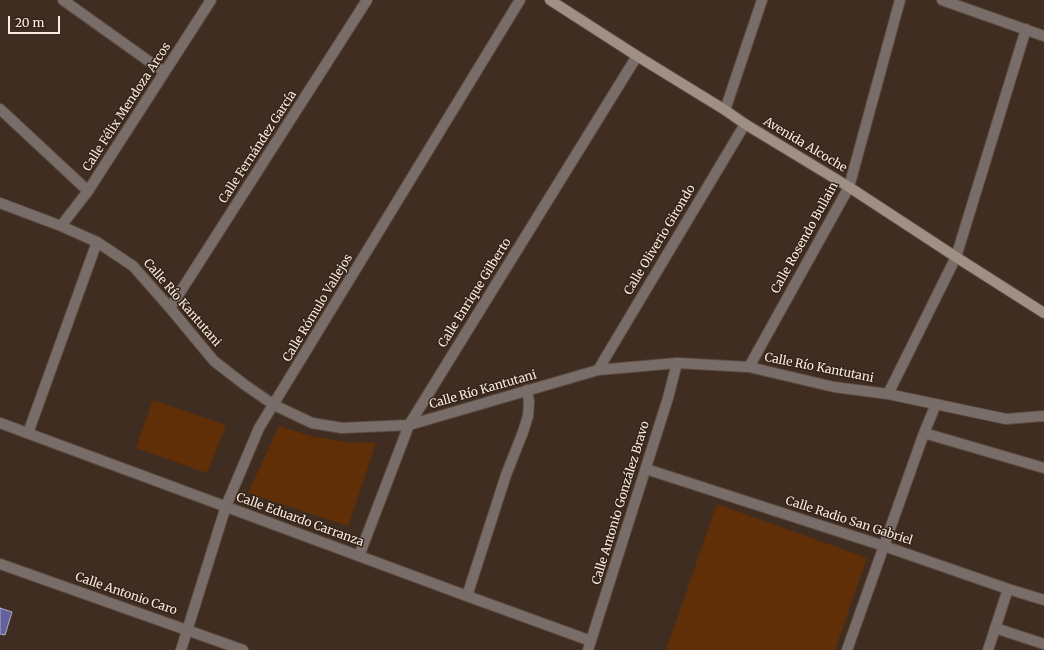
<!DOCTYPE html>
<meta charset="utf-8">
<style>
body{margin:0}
#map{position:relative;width:1044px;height:650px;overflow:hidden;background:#402d21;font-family:Merriweather,serif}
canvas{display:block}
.scale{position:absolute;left:8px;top:16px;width:52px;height:18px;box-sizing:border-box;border:2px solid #f7ebe3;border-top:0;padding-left:5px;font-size:12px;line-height:14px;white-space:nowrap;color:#f7ebe3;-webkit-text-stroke:3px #362318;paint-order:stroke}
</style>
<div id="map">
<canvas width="1044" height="650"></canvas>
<div class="scale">20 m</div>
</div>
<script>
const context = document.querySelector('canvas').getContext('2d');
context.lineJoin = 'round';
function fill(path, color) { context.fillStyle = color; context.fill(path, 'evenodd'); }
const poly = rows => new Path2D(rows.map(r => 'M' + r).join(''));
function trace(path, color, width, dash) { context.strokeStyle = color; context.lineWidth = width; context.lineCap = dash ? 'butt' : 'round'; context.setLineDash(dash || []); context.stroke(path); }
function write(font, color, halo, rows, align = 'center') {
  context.font = font + ' Merriweather,serif'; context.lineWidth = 3; context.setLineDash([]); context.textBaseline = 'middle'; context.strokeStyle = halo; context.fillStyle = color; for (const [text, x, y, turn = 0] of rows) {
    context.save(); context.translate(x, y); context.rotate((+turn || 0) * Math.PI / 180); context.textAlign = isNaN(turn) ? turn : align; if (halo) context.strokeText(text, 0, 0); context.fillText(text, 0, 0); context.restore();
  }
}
fill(poly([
 [153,400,226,425,207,473,136,448],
 [279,426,311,436,345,442,376,443,348,526,248,493],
 [717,504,867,558,835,650,666,650]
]), '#602e07');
const building = poly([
 [0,608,12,612,5,635,0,634,0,608]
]);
fill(building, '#63609b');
trace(building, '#adaec6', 1);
const street = poly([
 [63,0,164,72],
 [942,0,1044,36],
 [0,109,88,191],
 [725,110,762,0],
 [0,203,61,226,97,242,133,266,170,308,214,361,245,385,274,405,312,423,342,428,409,425,598,370,677,363,749,367,834,387,888,394,1006,419,1044,416],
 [61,226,88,191,211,0],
 [170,308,367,0],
 [749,367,849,187,900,0],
 [598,370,745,124],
 [888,394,956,257,1026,29],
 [0,423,467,596,591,641],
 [28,433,97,242],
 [924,433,1044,468],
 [646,469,884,546,1008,589,1044,600],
 [359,556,409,425,637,56],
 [0,564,243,650],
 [467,596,506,475,523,432,528,416,529,402,527,390],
 [995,628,1044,644],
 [181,650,226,506,259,428,520,0],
 [588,650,668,398,677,363],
 [847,650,924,433,936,404],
 [988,650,1008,589]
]);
const secondary = poly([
 [550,0,637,56,725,110,745,124,849,187,956,257,1044,313]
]);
trace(street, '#5d4b40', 12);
trace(secondary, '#5d4b40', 12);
trace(street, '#786d68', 10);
trace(secondary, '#9f8f85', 10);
write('12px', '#f7ebe3', '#362318', [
 ["Calle Félix Mendoza Arcos",127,107,-57],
 ["Avenida Alcoche",805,145,31],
 ["Calle Fernández García",258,147,-57],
 ["Calle Rosendo Bullain",805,238,-61],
 ["Calle Oliverio Girondo",660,240,-59],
 ["Calle Enrique Gilberto",475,293,-58],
 ["Calle Río Kantutani",182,303,49],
 ["Calle Rómulo Vallejos",318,308,-59],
 ["Calle Río Kantutani",819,368,11],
 ["Calle Río Kantutani",483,390,-16],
 ["Calle Antonio González Bravo",621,503,-73],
 ["Calle Eduardo Carranza",300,520,20],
 ["Calle Radio San Gabriel",849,521,18],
 ["Calle Antonio Caro",126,594,19]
]);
</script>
